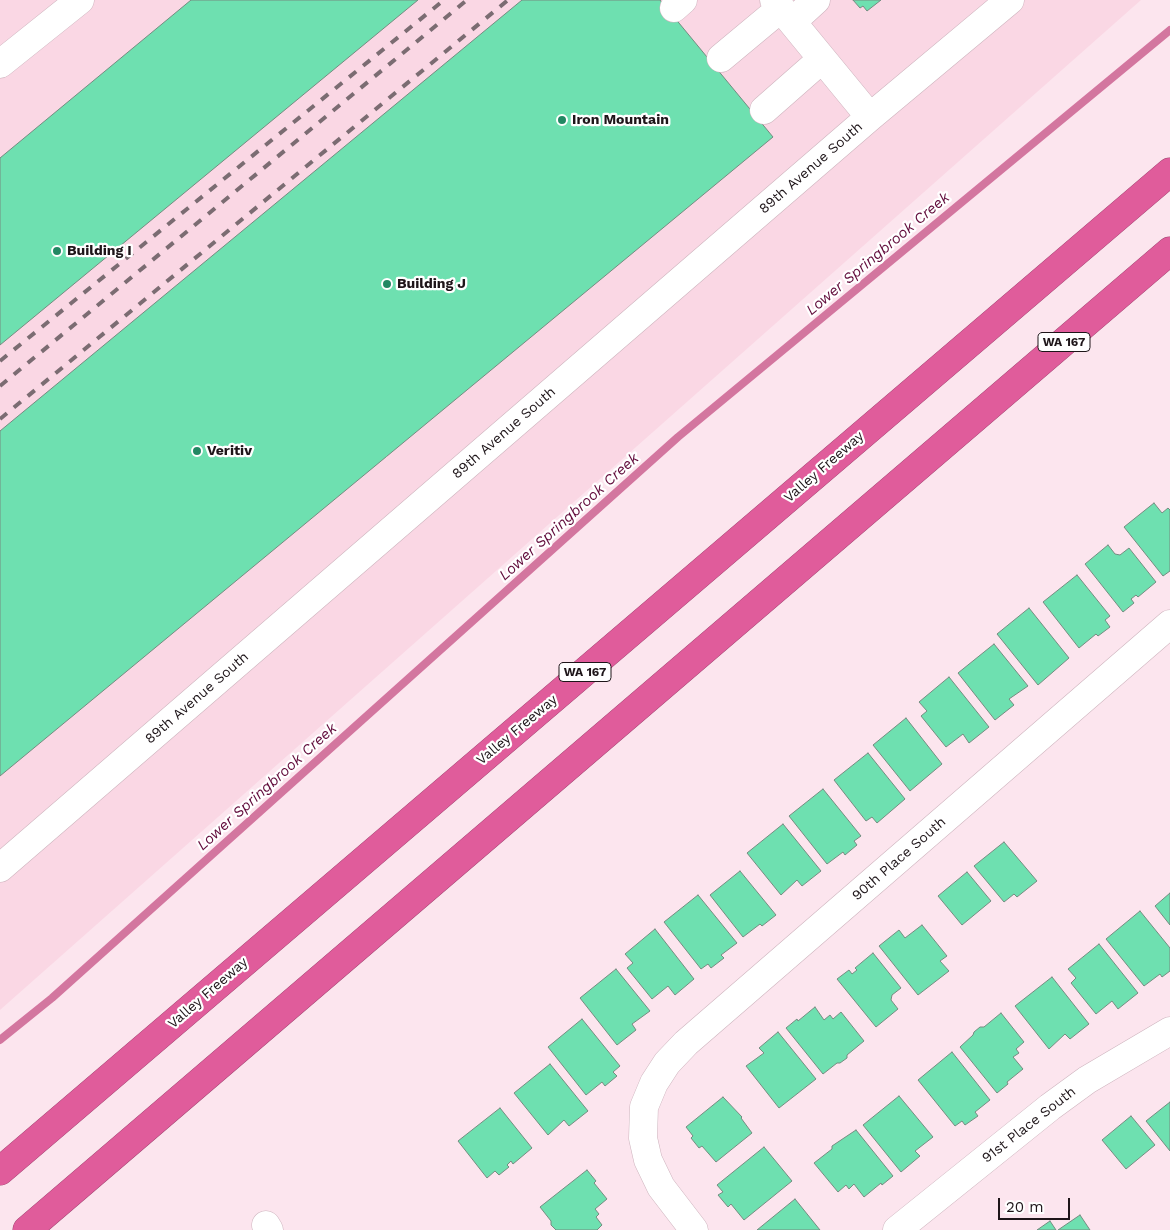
<!DOCTYPE html>
<style>
body{margin:0}
#map{position:relative;width:1170px;height:1230px;overflow:hidden;background:#fce5ee;font-family:"Work Sans",sans-serif}
canvas{display:block}
.scale{position:absolute;left:998px;top:1198px;width:72px;height:22px;box-sizing:border-box;border:2px solid #1e1519;border-top:0;padding-left:6px;font-size:15px;line-height:18px;white-space:nowrap;color:#1e1519;-webkit-text-stroke:4px #fff;paint-order:stroke}
</style>
<div id="map">
<canvas width="1170" height="1230"></canvas>
<div class="scale">20 m</div>
</div>
<script>
const context = document.querySelector('canvas').getContext('2d');
context.lineJoin = 'round';
function fill(path, color) { context.fillStyle = color; context.fill(path, 'evenodd'); }
const poly = rows => new Path2D(rows.map(r => 'M' + r).join(''));
function trace(path, color, width, dash) { context.strokeStyle = color; context.lineWidth = width; context.lineCap = dash ? 'butt' : 'round'; context.setLineDash(dash || []); context.stroke(path); }
function write(font, color, halo, rows, align = 'center') {
  context.font = font + ' "Work Sans",sans-serif'; context.lineWidth = 4.5; context.setLineDash([]); context.textBaseline = 'middle'; context.strokeStyle = halo; context.fillStyle = color; for (const [text, x, y, turn = 0] of rows) {
    context.save(); context.translate(x, y); context.rotate((+turn || 0) * Math.PI / 180); context.textAlign = isNaN(turn) ? turn : align; if (halo) context.strokeText(text, 0, 0); context.fillText(text, 0, 0); context.restore();
  }
}
fill(poly([
 [0,0,1141,0,0,1010]
]), '#fad7e4');
trace(poly([
 [0,1040,52,998,678,437,1170,30]
]), '#d3769f', 8);
const building = poly([
 [191,0,418,0,0,345,0,158,191,0],
 [522,0,660,0,773,137,0,776,0,431,522,0],
 [853,0,881,0,867,11,863,6,860,8,853,0],
 [1154,503,1162,513,1168,508,1170,510,1170,571,1163,576,1124,527,1154,503],
 [1108,545,1115,554,1120,555,1129,548,1156,582,1138,597,1136,595,1131,599,1134,603,1123,612,1085,564,1108,545],
 [1077,575,1110,616,1105,620,1110,627,1098,636,1096,634,1079,648,1043,602,1077,575],
 [1029,608,1069,658,1038,685,997,634,1029,608],
 [994,644,1028,686,1009,699,1014,705,995,720,958,673,994,644],
 [949,677,989,727,969,743,963,734,946,747,921,716,927,711,919,702,949,677],
 [906,718,942,764,910,791,873,745,906,718],
 [868,753,905,799,877,823,872,817,866,821,834,780,868,753],
 [823,789,861,836,854,841,857,845,845,855,843,852,827,864,789,816,823,789],
 [783,824,821,871,802,886,797,880,781,895,747,853,783,824],
 [1004,842,1037,881,1017,897,1014,894,1004,902,974,866,1004,842],
 [740,871,776,915,762,926,760,924,743,937,710,895,740,871],
 [967,872,991,901,962,925,938,896,967,872],
 [1170,893,1170,925,1155,906,1170,893],
 [698,895,737,943,721,955,724,958,711,968,708,964,701,969,664,922,698,895],
 [1140,911,1170,948,1170,971,1162,977,1160,974,1144,986,1106,939,1140,911],
 [922,925,947,956,940,961,949,971,918,995,879,946,899,930,905,938,922,925],
 [655,929,694,979,675,995,668,986,652,999,627,968,633,963,625,954,655,929],
 [1099,944,1138,993,1118,1009,1112,1001,1096,1014,1071,983,1076,978,1068,969,1099,944],
 [873,953,901,988,892,995,891,1000,898,1009,876,1027,837,979,849,970,852,974,857,970,855,968,873,953],
 [616,969,650,1011,632,1024,636,1030,617,1045,580,998,616,969],
 [1052,977,1089,1024,1070,1039,1065,1034,1049,1049,1015,1006,1052,977],
 [815,1007,824,1020,830,1015,833,1019,841,1012,864,1041,847,1055,847,1058,840,1063,837,1063,823,1074,786,1028,797,1019,798,1021,815,1007],
 [1001,1013,1024,1042,1016,1049,1019,1053,1013,1057,1023,1069,1007,1082,1008,1084,997,1093,960,1047,973,1035,974,1032,980,1027,984,1027,1001,1013],
 [582,1019,620,1066,613,1072,617,1076,605,1086,602,1082,586,1095,548,1047,582,1019],
 [778,1032,816,1079,779,1108,746,1066,764,1053,759,1048,778,1032],
 [952,1052,990,1100,975,1112,978,1116,965,1125,962,1121,955,1126,918,1080,952,1052],
 [550,1064,588,1111,569,1126,564,1120,548,1135,514,1093,550,1064],
 [899,1096,933,1137,915,1151,920,1156,901,1172,863,1125,899,1096],
 [723,1097,742,1117,741,1118,752,1133,716,1162,702,1146,699,1148,691,1138,693,1136,686,1127,723,1097],
 [1170,1102,1170,1151,1146,1121,1170,1102],
 [500,1108,532,1148,513,1164,511,1161,507,1165,509,1167,499,1175,495,1171,487,1178,458,1141,500,1108],
 [1131,1116,1155,1145,1126,1169,1102,1140,1131,1116],
 [856,1130,893,1176,882,1185,881,1183,864,1197,854,1184,849,1189,846,1185,838,1192,814,1163,832,1149,832,1146,856,1130],
 [764,1147,792,1181,744,1220,731,1204,728,1207,718,1195,723,1192,717,1185,764,1147],
 [587,1170,596,1181,594,1183,607,1199,595,1209,599,1214,596,1217,602,1225,597,1230,556,1230,551,1225,551,1221,540,1207,587,1170],
 [795,1199,820,1230,757,1230,795,1199],
 [1080,1215,1090,1230,1058,1230,1080,1215],
 [1050,1221,1056,1230,1037,1230,1050,1221]
]);
fill(building, '#6ee0b0');
trace(building, '#748c80', 1);
const minor = poly([
 [774,0,870,117],
 [674,8,683,0],
 [792,22,816,0],
 [721,58,781,8],
 [0,64,80,0],
 [764,110,822,59],
 [0,868,870,117,1010,0],
 [266,1225,269,1230],
 [694,1230,661,1187,648,1160,643,1138,644,1107,654,1083,667,1063,686,1043,1170,624],
 [897,1230,1050,1107,1087,1080,1170,1031]
]);
const highway = poly([
 [0,1171,1170,172],
 [27,1230,1170,251]
]);
trace(minor, '#ceb4be', 29);
trace(highway, '#9c436e', 29);
trace(minor, '#fff', 28);
trace(highway, '#e05c9b', 28);
trace(poly([
 [0,361,444,0],
 [0,386,467,0],
 [0,419,508,0]
]), '#7b6c72', 4, [9, 9]);
for (const [x, y, r, color] of [
 [562,120,5,"#228863"],
 [57,251,5,"#228863"],
 [387,284,5,"#228863"],
 [197,451,5,"#228863"]
]) { const dot = new Path2D(); dot.arc(x, y, r, 0, 2 * Math.PI); context.fillStyle = color; context.fill(dot); trace(dot, '#fff', 2); }
for (const [x, y, w] of [
 [1064,342,52],
 [585,672,52]
]) { const box = new Path2D(); box.roundRect(x - w / 2, y - 9.5, w, 19, 4); context.fillStyle = '#fff'; context.fill(box); trace(box, '#1e1519', 1); }
write('bold 12px', '#1e1519', null, [
 ["WA 167",1064,342],
 ["WA 167",585,672]
]);
write('bold 14px', '#1e1519', '#fff', [
 ["Iron Mountain",572,120],
 ["Building I",67,251],
 ["Building J",397,284],
 ["Veritiv",207,451]
], 'left');
write('14px', '#1e1519', '#fff', [
 ["89th Avenue South",811,168,-41],
 ["89th Avenue South",504,433,-41],
 ["Valley Freeway",824,467,-41],
 ["89th Avenue South",197,698,-41],
 ["Valley Freeway",517,730,-40],
 ["90th Place South",899,859,-41],
 ["Valley Freeway",208,993,-41],
 ["91st Place South",1029,1125,-38]
]);
write('italic 15px', '#610b3b', '#fff', [
 ["Lower Springbrook Creek",878,254,-40],
 ["Lower Springbrook Creek",569,517,-42],
 ["Lower Springbrook Creek",267,787,-42]
]);
</script>
